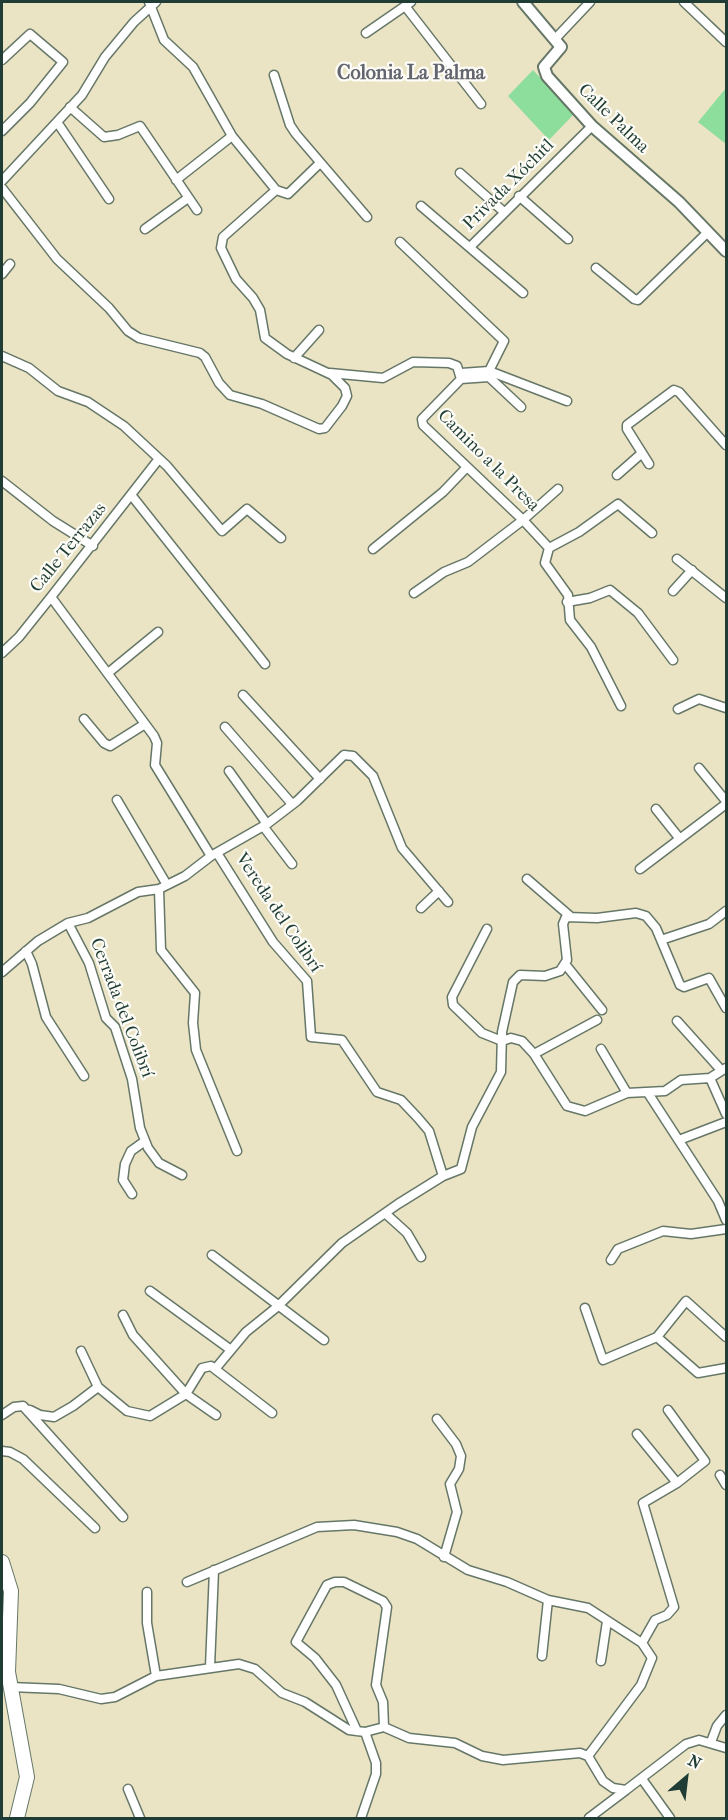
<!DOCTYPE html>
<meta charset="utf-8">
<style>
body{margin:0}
#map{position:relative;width:728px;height:1820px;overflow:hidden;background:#eae4c5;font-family:"IM FELL French Canon",serif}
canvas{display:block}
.frame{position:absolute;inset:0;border:3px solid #1f3d34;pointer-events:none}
.north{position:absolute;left:656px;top:1748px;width:60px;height:60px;-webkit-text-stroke:4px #fdfcf7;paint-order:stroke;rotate:28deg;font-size:16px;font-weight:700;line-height:24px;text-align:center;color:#1f3d34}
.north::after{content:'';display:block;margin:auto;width:21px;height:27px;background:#1f3d34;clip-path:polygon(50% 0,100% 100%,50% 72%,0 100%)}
</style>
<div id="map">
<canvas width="728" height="1820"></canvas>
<div class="frame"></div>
<div class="north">N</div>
</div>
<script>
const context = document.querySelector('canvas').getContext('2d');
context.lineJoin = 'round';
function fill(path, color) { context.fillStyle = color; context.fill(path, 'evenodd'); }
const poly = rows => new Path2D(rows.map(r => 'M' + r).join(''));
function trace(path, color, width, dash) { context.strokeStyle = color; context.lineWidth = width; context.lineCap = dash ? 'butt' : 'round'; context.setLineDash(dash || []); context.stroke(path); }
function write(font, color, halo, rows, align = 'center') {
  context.font = font + ' "IM FELL French Canon",serif'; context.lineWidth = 4.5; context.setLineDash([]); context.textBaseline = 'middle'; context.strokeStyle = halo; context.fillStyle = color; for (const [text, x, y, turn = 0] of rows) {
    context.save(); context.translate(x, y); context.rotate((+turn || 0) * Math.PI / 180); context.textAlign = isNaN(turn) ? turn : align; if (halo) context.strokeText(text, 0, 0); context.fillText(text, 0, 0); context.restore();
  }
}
fill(poly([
 [533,70,574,114,549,140,508,96],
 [726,88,726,144,698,122]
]), '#8ddd9c');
const minor = poly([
 [149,2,164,40,193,67,232,136,276,190,288,194,319,164],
 [684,2,726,42],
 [405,6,481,104],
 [366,33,411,2],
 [556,38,590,2],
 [2,60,30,34,63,62,30,103,2,131],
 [274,75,290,125,296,134,367,217],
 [70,107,104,137,118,135,140,126,197,210],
 [57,122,109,199],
 [460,173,504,212],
 [176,180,232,136],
 [2,181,82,95,105,57,134,22,156,2],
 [2,188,57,259,109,308,128,331,139,338,200,353,205,357,219,383,230,395,262,404,319,429,325,428,342,406,347,396,345,388,332,375,287,354,265,338,260,310,253,298,236,279,221,248,223,237,276,190],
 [519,196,568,239],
 [421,206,523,293],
 [145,229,188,198],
 [400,242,504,341,489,371,461,373],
 [470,247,592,126],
 [596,268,634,299,638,300,708,232],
 [2,274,10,264],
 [2,356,29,368,58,391,88,402,124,426,167,466,222,531,247,509,281,538],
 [294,358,319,330],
 [489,371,567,401],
 [330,373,383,378,413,362,449,363,457,366,461,379,422,419,423,425,523,520,549,548,545,563,568,595,570,620,591,647,621,706],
 [461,379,489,377,521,407],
 [649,464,627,429,627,425,674,390,679,392,726,445],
 [617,475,642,453],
 [2,481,53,521,93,546],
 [132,496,265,664],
 [549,548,579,532,618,504,652,533],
 [373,549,443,492,467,467],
 [677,559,726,598],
 [673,591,692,570],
 [414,593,444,572,468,562,523,520,558,489],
 [51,597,154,736,157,743,155,765,211,856],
 [567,602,590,598,610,590,638,613,673,660],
 [2,653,19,637,51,597,158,460],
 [108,673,158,632],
 [243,695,320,779],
 [678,709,699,699,726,708],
 [84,719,104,743,110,746,145,724],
 [225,727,292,804],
 [699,768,726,801],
 [229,771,267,824],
 [117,800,167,885],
 [656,809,680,839],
 [263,826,292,864],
 [217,853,273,942,307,981,311,1037,342,1040,377,1092,401,1100,418,1118,429,1131,443,1176],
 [640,869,726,804],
 [527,879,571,917],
 [159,889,161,950,195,993,193,1023,196,1050,237,1151],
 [421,908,439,891],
 [68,923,89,963,106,1018,115,1027,132,1079,140,1128,148,1148,159,1163,182,1175],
 [487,929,452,997,453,1005,482,1033,502,1041],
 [661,940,709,924,726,911],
 [26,951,32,964,46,1017,84,1076],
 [565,964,602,1010],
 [2,972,38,941,68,923,88,918,138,892,159,889,185,876,211,856,267,824,297,801,344,755,353,756,373,776,402,848,448,902],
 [677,1021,721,1070],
 [502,1041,511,1038,522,1041,534,1054,567,1106,585,1111,627,1093,665,1091,681,1080,710,1078,726,1068],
 [601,1049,627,1093],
 [534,1054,597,1020],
 [710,1078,726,1114],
 [648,1093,718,1201,726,1220],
 [679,1140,726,1122],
 [132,1194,123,1180,125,1164,131,1151,145,1141],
 [386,1214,407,1233,421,1257],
 [212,1255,324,1340],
 [611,1260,618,1249,663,1231,691,1234,726,1229],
 [150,1291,231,1350],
 [585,1308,603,1360,657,1337,686,1301,726,1337],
 [123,1315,133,1335,186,1394,216,1415],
 [657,1337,698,1373,726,1368],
 [81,1351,98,1387,127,1411,150,1416,186,1394,202,1368,211,1366,272,1413],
 [216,1368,246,1332,277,1307,342,1243,398,1204,443,1176,461,1169,472,1127,501,1072,502,1032,513,982,520,975,545,976,560,971,567,960,563,924,566,917,597,918,636,913,646,916,656,928,680,985,684,987,709,978,726,1008],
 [30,1410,40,1415,54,1417,73,1406,98,1387],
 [2,1415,14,1407,23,1406,123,1517],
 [437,1419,456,1444,461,1456,459,1469,450,1484,457,1512,444,1557],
 [637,1434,677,1483],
 [2,1451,10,1452,23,1459,95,1528],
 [720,1475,726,1485],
 [187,1582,317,1527,354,1525,397,1532,417,1539,468,1570,507,1582,548,1600,588,1608,642,1643,652,1658,641,1685,588,1756],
 [147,1592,147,1623,156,1676],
 [642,1643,655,1620,667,1615,674,1607,643,1503,677,1483,705,1461,668,1410],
 [542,1656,548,1600],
 [601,1661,607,1621],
 [210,1667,214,1570],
 [10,1687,59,1689,101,1699,115,1697,156,1676,239,1664,255,1669,282,1693,305,1702,349,1730,365,1732,384,1727,409,1738,455,1743,482,1756,503,1760,580,1753,588,1756,603,1781,613,1788,626,1790,686,1744,699,1740,726,1748],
 [357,1731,336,1685,315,1658,296,1642,327,1585,335,1582,344,1582,383,1601,387,1607,376,1685,383,1702,384,1727],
 [711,1742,717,1726,726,1715],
 [642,1779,670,1818],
 [128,1789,140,1818],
 [361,1818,376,1774,376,1763,365,1732],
 [589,1818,626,1790]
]);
const tertiary = poly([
 [523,2,561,47,544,67,547,76,592,126,679,202,726,251]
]);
const primary = poly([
 [2,1562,11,1591,8,1672,27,1777,17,1818]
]);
trace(minor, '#667767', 11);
trace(tertiary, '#667767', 14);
trace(primary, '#667767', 16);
trace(minor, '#fff', 8);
trace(tertiary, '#fff', 10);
trace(primary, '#fff', 14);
write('18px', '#1f3d34', '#fdfcf7', [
 ["Calle Palma",613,119,44],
 ["Privada Xóchitl",509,185,-45],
 ["Camino a la Presa",488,461,45],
 ["Calle Terrazas",69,548,-51],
 ["Vereda del Colibrí",278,913,56],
 ["Cerrada del Colibrí",121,1008,69]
]);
write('bold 20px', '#63656f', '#fdfcf7', [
 ["Colonia La Palma",411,74]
]);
</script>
